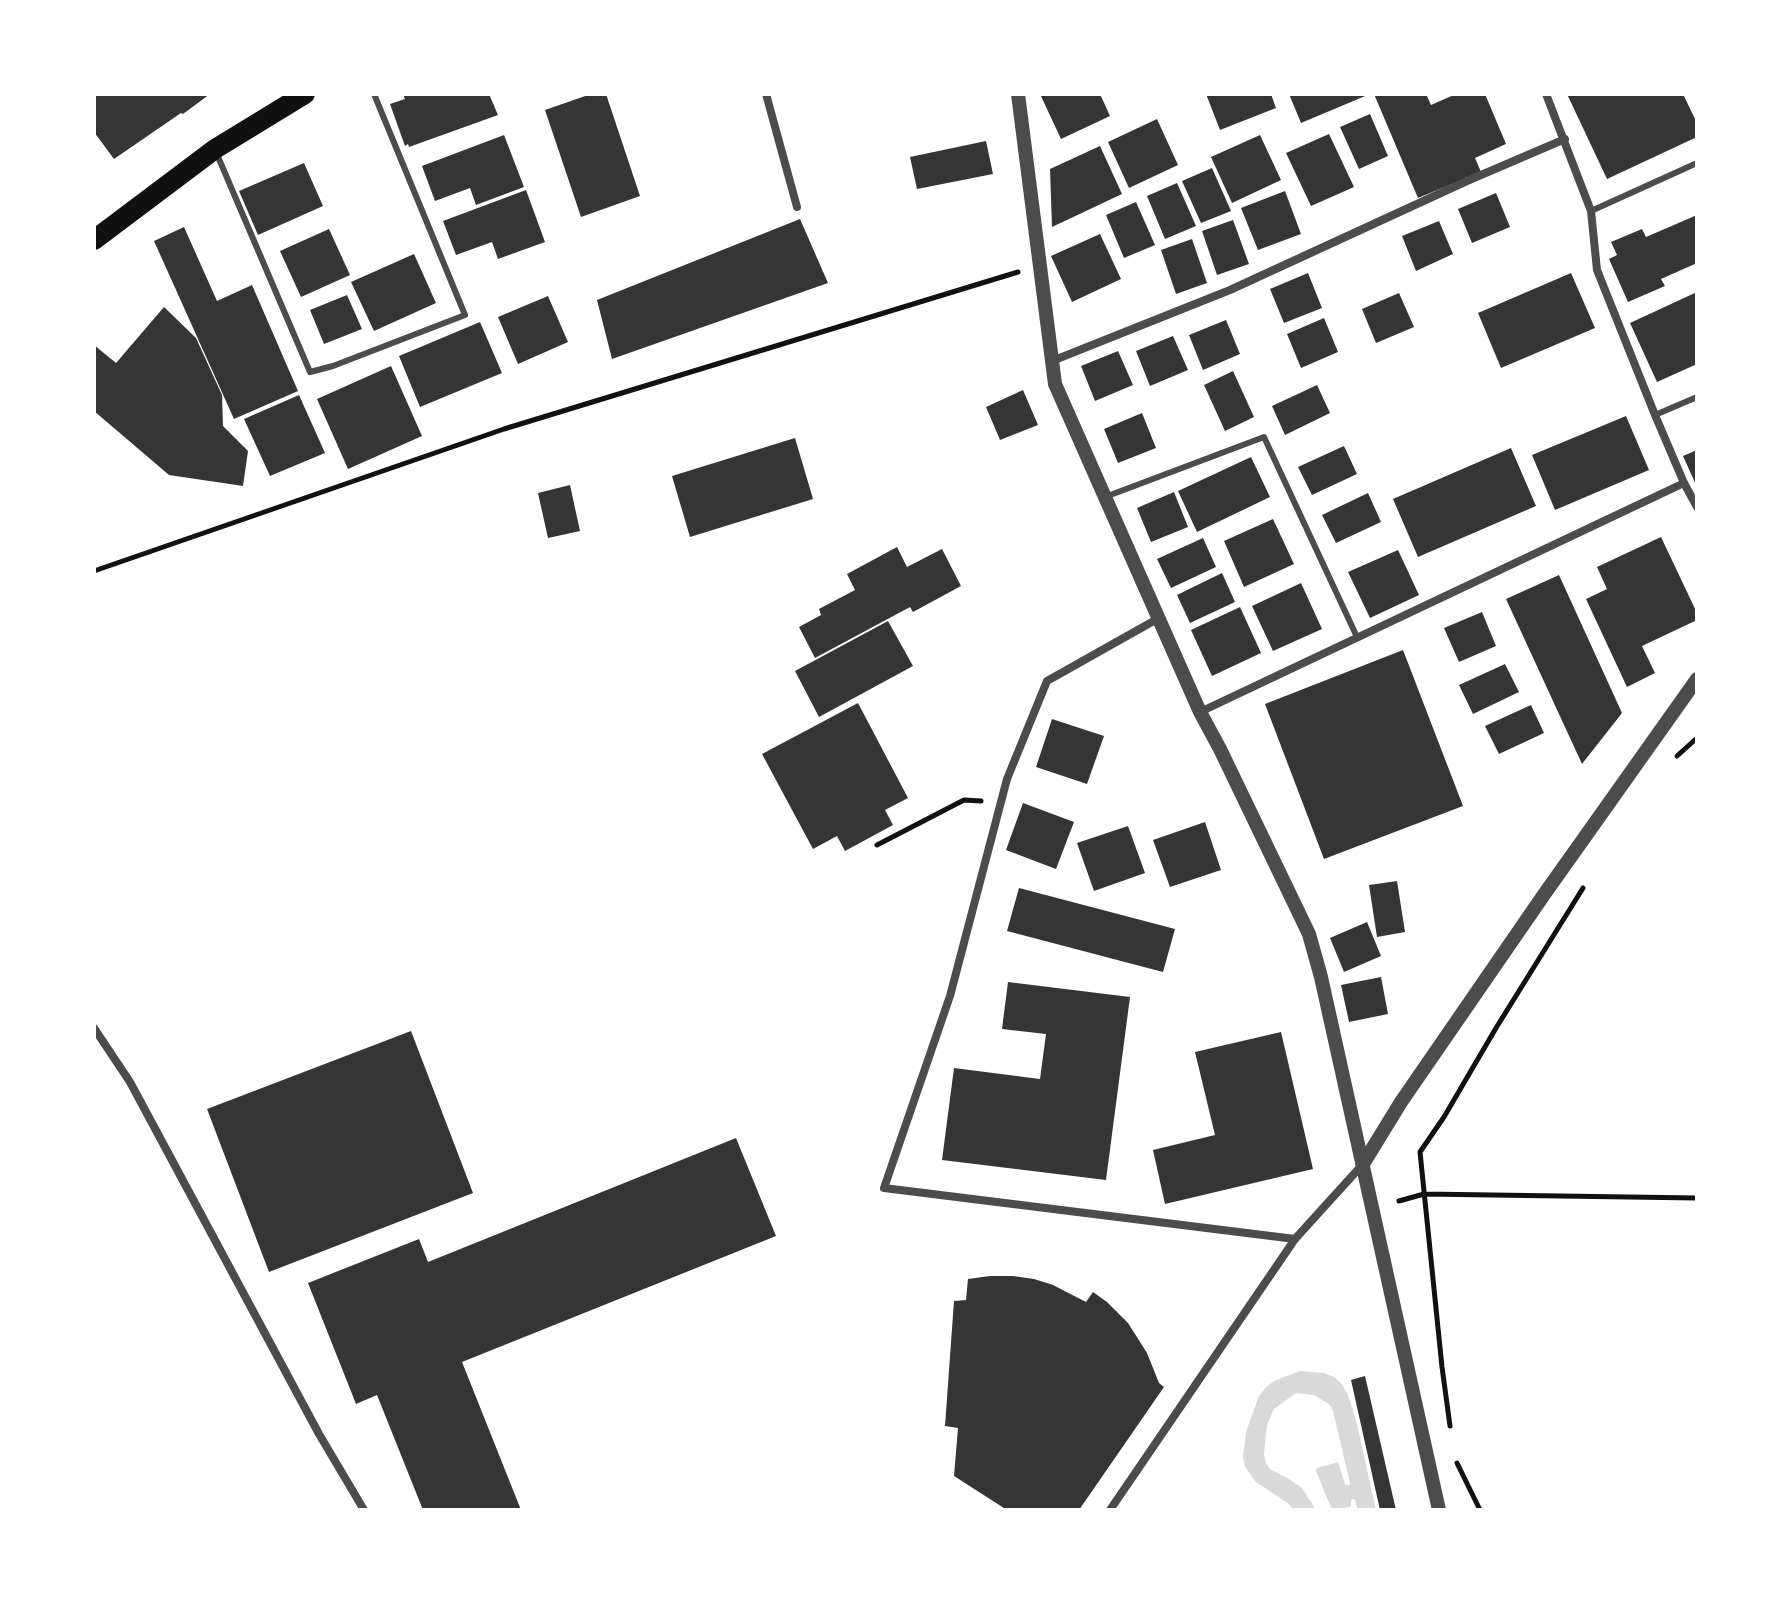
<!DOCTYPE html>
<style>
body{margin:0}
#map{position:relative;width:1791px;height:1604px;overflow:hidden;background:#fff;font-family:Montserrat,sans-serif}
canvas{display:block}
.frame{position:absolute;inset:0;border:96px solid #fff;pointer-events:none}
</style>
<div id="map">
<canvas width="1791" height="1604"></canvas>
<div class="frame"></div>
</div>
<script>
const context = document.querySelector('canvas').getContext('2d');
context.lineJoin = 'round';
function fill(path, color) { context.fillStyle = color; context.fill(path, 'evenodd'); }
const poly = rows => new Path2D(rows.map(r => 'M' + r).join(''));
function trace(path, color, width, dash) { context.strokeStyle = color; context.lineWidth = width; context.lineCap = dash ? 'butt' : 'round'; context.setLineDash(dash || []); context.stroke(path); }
fill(poly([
 [1300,1371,1324,1373,1334,1377,1341,1383,1348,1395,1356,1420,1376,1510,1358,1510,1355,1500,1353,1499,1351,1500,1351,1506,1349,1507,1332,1510,1316,1471,1317,1468,1338,1462,1345,1484,1349,1486,1350,1483,1333,1411,1329,1404,1314,1395,1296,1393,1274,1409,1267,1425,1264,1455,1266,1463,1270,1469,1289,1479,1302,1488,1316,1510,1293,1510,1289,1504,1256,1482,1245,1467,1243,1457,1246,1432,1259,1396,1266,1387,1276,1380]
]), '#d9d9d9');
fill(poly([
 [94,94,210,94,183,114,181,113,114,159,94,132],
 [403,94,489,94,498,115,409,147,408,144,405,146,390,104,405,99],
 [591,94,606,94,640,196,581,217,545,110],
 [1040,94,1100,94,1110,116,1061,139],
 [1206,94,1271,94,1276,108,1220,130],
 [1289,94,1370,94,1301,123],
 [1374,94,1426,94,1431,105,1456,94,1485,94,1506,144,1475,158,1481,172,1418,198],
 [1567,94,1683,94,1697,123,1697,137,1607,179],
 [1370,114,1388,156,1359,169,1340,127],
 [1157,119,1178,165,1129,188,1108,142],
 [1329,134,1354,187,1311,206,1286,153],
 [504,135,524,187,476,205,470,188,435,201,422,166],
 [1260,135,1281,180,1232,203,1211,157],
 [986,141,993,174,917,189,910,157],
 [1100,146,1122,194,1052,227,1050,169],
 [304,163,323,206,258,235,239,191],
 [1212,168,1231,211,1201,223,1182,181],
 [1177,183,1196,226,1165,239,1147,196],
 [526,190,545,242,498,259,492,242,456,255,443,221],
 [1285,191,1301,234,1258,250,1241,208],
 [1496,193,1510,227,1472,243,1458,209],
 [1136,202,1155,245,1124,258,1106,215],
 [1697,215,1697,263,1661,279,1665,286,1628,302,1609,259,1617,255,1611,242,1642,229,1646,237],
 [800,219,828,283,612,359,597,300],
 [1233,220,1249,264,1217,275,1202,231],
 [1439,221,1453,254,1416,271,1402,236],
 [184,227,217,301,252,285,298,391,234,419,154,241],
 [329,229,350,275,301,297,280,251],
 [1100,234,1121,279,1072,302,1051,256],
 [1192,239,1207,283,1176,294,1161,250],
 [414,254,436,303,374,331,351,282],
 [1308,273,1322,308,1284,323,1270,289],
 [1571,273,1595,328,1501,368,1478,313],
 [1697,292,1697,364,1657,382,1630,323],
 [1399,293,1414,327,1376,343,1362,309],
 [347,295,362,329,324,344,310,310],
 [548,296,568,342,518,364,498,317],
 [164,307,196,338,222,395,223,426,248,451,243,486,169,475,94,411,94,345,116,363],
 [1324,318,1338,352,1301,368,1287,334],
 [1226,320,1240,354,1203,370,1189,335],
 [480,322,502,373,420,407,399,356],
 [1173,336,1188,370,1150,386,1136,351],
 [1118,351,1133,385,1095,401,1081,366],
 [391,366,422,436,348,469,317,399],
 [1233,371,1254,417,1225,431,1204,385],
 [1317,385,1330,413,1285,435,1272,406],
 [1023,390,1038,425,1000,440,986,407],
 [299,395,325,453,270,476,244,419],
 [1142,413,1156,448,1118,463,1104,429],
 [1626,416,1649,470,1555,510,1532,455],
 [795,438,813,499,690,537,672,476],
 [1344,446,1357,474,1312,495,1298,467],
 [1511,448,1536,506,1418,557,1393,499],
 [1697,450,1697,487,1683,456],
 [1251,457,1270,497,1197,532,1178,491],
 [570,485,580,531,548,538,538,493],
 [1174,492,1188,527,1151,542,1137,508],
 [1368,493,1381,522,1336,543,1322,515],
 [1273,519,1294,564,1244,587,1224,541],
 [1661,537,1697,613,1697,620,1642,646,1655,673,1627,687,1586,599,1607,589,1597,567],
 [1203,538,1216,567,1171,588,1157,559],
 [897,547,907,567,942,549,961,586,913,612,910,607,815,658,799,627,821,615,819,609,855,590,847,574],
 [1398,550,1419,595,1370,618,1348,572],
 [1222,573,1235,602,1190,623,1177,595],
 [1559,575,1622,713,1582,764,1506,599],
 [1301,583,1322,629,1273,651,1252,606],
 [1240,607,1261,653,1212,676,1191,630],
 [1482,612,1496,646,1459,662,1444,628],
 [888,621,913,666,819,717,795,671],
 [1403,650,1463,806,1324,859,1265,704],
 [1505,664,1519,692,1473,714,1459,685],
 [858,703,908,798,885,810,893,825,845,851,837,836,813,849,762,754],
 [1531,705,1544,733,1499,754,1485,726],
 [1052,719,1104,736,1087,784,1036,767],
 [1023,803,1074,822,1056,869,1006,850],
 [1205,822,1221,870,1170,887,1153,840],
 [1128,826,1145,873,1094,891,1077,843],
 [1397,881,1405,932,1377,937,1369,885],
 [1019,888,1175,929,1163,972,1007,931],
 [1367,922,1381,956,1344,972,1330,938],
 [1381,977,1388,1014,1349,1022,1341,985],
 [1008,982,1130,997,1106,1180,942,1160,954,1068,1040,1079,1046,1034,1002,1029],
 [411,1031,473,1193,269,1272,207,1109],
 [1281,1032,1313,1169,1165,1204,1153,1150,1215,1135,1195,1052],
 [736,1138,776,1236,462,1362,521,1510,423,1510,377,1395,356,1404,308,1283,419,1239,428,1262],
 [990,1276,1013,1276,1034,1279,1053,1285,1086,1302,1093,1292,1107,1302,1128,1323,1147,1353,1159,1383,1164,1387,1079,1510,1007,1510,954,1476,958,1428,945,1426,954,1301,966,1300,968,1279],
 [1365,1376,1396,1510,1380,1510,1351,1380]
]), '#353535');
trace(poly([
 [94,571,504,429,1018,272],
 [1677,756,1697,738],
 [877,845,964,800,981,801],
 [1399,1201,1424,1194,1697,1198],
 [1450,1426,1442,1367,1420,1152,1444,1117,1496,1028,1583,888],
 [1457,1463,1480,1510]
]), '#111', 5);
trace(poly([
 [216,152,310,372,333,366,465,315,374,94],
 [1591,211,1697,163],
 [1655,415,1697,397],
 [1105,497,1264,437,1357,637]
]), '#4c4c4c', 6);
trace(poly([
 [766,94,797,207],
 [1546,94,1591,211,1597,270,1655,415,1684,483,1697,507],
 [1052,361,1230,290,1467,181,1565,139],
 [1159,618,1047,681,1007,779,950,996,884,1188,1295,1239],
 [1200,712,1684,483],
 [94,1028,130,1082,319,1434,364,1510],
 [1110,1510,1295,1239,1363,1164]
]), '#4c4c4c', 8);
trace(poly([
 [1018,94,1055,384,1200,712,1220,749,1309,934,1321,977,1439,1510],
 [1363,1164,1401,1102,1543,896,1697,679]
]), '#4c4c4c', 14);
trace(poly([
 [94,240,215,149,305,94]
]), '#111', 20);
</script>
